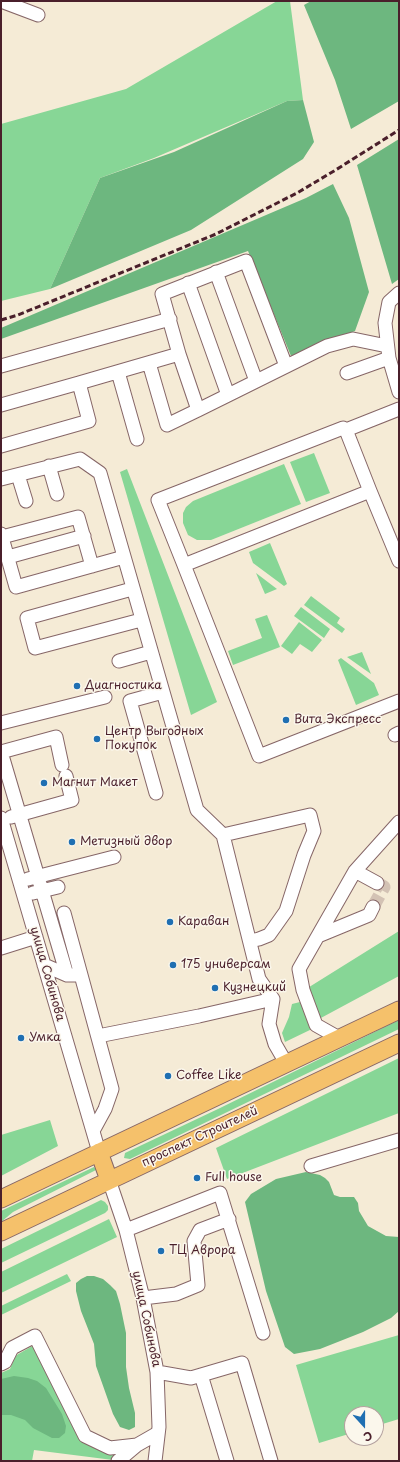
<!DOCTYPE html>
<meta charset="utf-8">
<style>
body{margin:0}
#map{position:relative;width:400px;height:1462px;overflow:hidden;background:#f5ebd6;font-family:"Playpen Sans",sans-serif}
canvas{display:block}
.frame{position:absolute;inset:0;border:2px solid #4a1f2b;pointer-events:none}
.north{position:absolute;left:344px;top:1406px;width:40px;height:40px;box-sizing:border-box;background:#fbf7ec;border:1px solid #b4a19f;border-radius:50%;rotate:159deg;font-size:11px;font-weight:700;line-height:16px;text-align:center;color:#4a1f2b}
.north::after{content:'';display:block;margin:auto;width:14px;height:18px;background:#1f6fb2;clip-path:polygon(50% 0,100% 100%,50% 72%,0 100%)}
</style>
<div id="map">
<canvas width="400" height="1462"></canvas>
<div class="frame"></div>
<div class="north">С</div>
</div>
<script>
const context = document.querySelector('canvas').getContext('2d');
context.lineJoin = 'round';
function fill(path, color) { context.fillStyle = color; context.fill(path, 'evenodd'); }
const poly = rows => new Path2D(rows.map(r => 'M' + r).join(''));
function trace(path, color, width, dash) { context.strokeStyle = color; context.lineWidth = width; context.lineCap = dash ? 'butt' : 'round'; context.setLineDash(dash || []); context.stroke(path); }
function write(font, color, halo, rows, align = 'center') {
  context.font = font + ' "Playpen Sans",sans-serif'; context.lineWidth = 3; context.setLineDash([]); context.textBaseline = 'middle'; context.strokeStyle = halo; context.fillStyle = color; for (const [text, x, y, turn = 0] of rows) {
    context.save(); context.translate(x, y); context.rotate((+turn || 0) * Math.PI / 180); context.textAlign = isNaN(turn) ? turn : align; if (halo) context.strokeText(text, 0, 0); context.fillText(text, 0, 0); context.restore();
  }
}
fill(poly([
 [277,1,290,1,303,100,287,101,154,158,100,178,50,289,1,301,1,124,126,89],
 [314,453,330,493,306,502,290,462],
 [284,464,301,504,211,540,197,540,188,535,183,523,183,513,186,507,193,501],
 [127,469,217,702,191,715,120,472],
 [270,543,287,584,284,586,253,563,249,552],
 [256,573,277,589,265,594],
 [311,596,340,618,337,623,345,629,342,633,304,605],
 [301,607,330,629,324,638,294,616],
 [267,615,280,647,233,665,228,651,262,638,255,619],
 [299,622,322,640,312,652,300,644,292,654,281,646],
 [362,652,371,674,347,657],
 [341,658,374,683,379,695,356,705,338,660],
 [399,931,399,976,319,1019,306,989],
 [304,1001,312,1029,285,1042,282,1033,289,1017,292,1004],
 [399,1020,399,1029,130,1159,124,1158,125,1153,218,1109],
 [399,1058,399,1113,227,1179,216,1148],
 [50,1120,58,1146,1,1176,1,1135],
 [94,1167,96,1170,13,1212,1,1222,1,1211],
 [101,1200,105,1202,108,1206,108,1210,105,1213,1,1263,1,1249],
 [109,1219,117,1237,1,1293,1,1272],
 [67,1274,71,1281,1,1315,1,1306],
 [399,1335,399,1419,376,1426,376,1414,352,1414,352,1433,319,1443,296,1365],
 [34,1345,82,1439,115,1453,113,1460,34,1450,32,1461,1,1461,1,1373,10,1369,15,1356]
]), '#87d696');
fill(poly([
 [311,1,399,1,399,101,351,129,335,80,304,5],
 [303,100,314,142,303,159,191,230,50,289,100,178,174,152,287,101],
 [399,139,399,279,392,284,357,165],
 [333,184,349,218,369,292,355,331,291,356,248,251,1,339,1,328,306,198],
 [306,1172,320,1175,325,1178,329,1182,334,1195,340,1197,354,1197,358,1203,359,1211,368,1226,386,1236,399,1237,399,1311,391,1318,363,1332,320,1349,294,1354,285,1347,266,1291,245,1202,251,1194,276,1179],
 [87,1276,94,1276,103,1279,110,1285,116,1291,120,1304,126,1333,126,1367,129,1388,135,1413,135,1427,129,1430,120,1427,113,1414,96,1366,94,1344,81,1311,76,1291,76,1283,81,1279],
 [14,1376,28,1378,37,1381,46,1388,62,1414,66,1426,65,1433,59,1438,52,1438,33,1428,25,1420,11,1415,1,1415,1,1379]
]), '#6db77f');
trace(poly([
 [373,907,384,887,377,883]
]), '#d3c2b4', 13, [13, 6]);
const minor = poly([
 [1,1,38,15],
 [216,272,256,381],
 [188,283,228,395],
 [399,293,389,302,385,323,389,358,399,392],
 [179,354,162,294,246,261,286,366],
 [149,363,167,425,198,410],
 [1,366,170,319],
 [118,372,137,439],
 [347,373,389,358],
 [1,405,79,383],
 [346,430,399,409],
 [1,446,89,421,79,383,179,354,198,410,327,346,353,339,387,346],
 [49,466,57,494],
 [18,475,26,501],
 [1,479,80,459,100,473,197,810,223,835,259,979,273,999,269,1024,275,1044,286,1063],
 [370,491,184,565,158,500,343,428,346,430,370,491,399,561],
 [1,534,16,587,124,557],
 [2,537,78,517,92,566],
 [8,557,84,536],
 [184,565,259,756,399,701],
 [132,589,27,618,35,648,141,620],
 [119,661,151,652],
 [1,723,105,697],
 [395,735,399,733],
 [1,752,67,975],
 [1,752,56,737,62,765],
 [156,793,130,701,163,692],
 [11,817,72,800,66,776],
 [1,818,99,1152],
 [223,835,310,815,314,831,304,855,286,911,269,935,259,939,250,941],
 [355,871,377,883],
 [28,879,114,857],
 [33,893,58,887],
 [64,913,81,975],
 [318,936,369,915,373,907],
 [1,948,36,937],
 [44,965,67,975,81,975,112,1089,105,1109,93,1131],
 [98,1036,199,1016,273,999],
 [339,1038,316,1025,303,990,299,969,355,871,399,822],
 [311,1166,399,1140],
 [109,1180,126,1230,143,1298,157,1372,159,1427,155,1461],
 [126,1230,220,1193,263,1333],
 [143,1298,176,1294,198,1285,194,1241,200,1230,229,1219],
 [1,1364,5,1362,12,1348,35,1336,85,1436,110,1448,137,1445],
 [157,1372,191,1378,242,1363,271,1461],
 [201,1375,227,1461],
 [118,1461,137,1445,158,1433]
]);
const major = poly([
 [99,1152,109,1180],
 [1,1199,399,1010],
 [1,1232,399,1043]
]);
trace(minor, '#866667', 15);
trace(major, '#866667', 19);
trace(minor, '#fff', 13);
trace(major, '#f5c16b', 17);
trace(poly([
 [1,320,18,315,216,234,297,193,334,171,399,130]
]), '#4a1f2b', 3, [6, 3]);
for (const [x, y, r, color] of [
 [77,686,4,"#1f6fb2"],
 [286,720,4,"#1f6fb2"],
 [97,739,4,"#1f6fb2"],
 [44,783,4,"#1f6fb2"],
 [72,842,4,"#1f6fb2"],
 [170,922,4,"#1f6fb2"],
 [173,965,4,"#1f6fb2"],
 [215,988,4,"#1f6fb2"],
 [21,1038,4,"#1f6fb2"],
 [168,1076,4,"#1f6fb2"],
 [197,1178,4,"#1f6fb2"],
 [161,1251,4,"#1f6fb2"]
]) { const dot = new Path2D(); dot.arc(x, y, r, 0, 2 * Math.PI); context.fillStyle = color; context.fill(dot); trace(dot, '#fbf7ec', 1.5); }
write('12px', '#4a1f2b', '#fbf7ec', [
 ["Диагностика",85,686],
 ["Вита Экспресс",294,720],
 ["Центр Выгодных",105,732],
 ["Покупок",105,746],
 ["Магнит Макет",52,783],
 ["Метизный двор",80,842],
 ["Караван",178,922],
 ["175 универсам",181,965],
 ["Кузнецкий",223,988],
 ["Умка",29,1038],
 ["Coffee Like",176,1076],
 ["Full house",205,1178],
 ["ТЦ Аврора",169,1251]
], 'left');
write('12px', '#4a1f2b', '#fbf7ec', [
 ["улица Собинова",47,974,74],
 ["проспект Строителей",200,1137,-25],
 ["улица Собинова",146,1319,78]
]);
</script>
